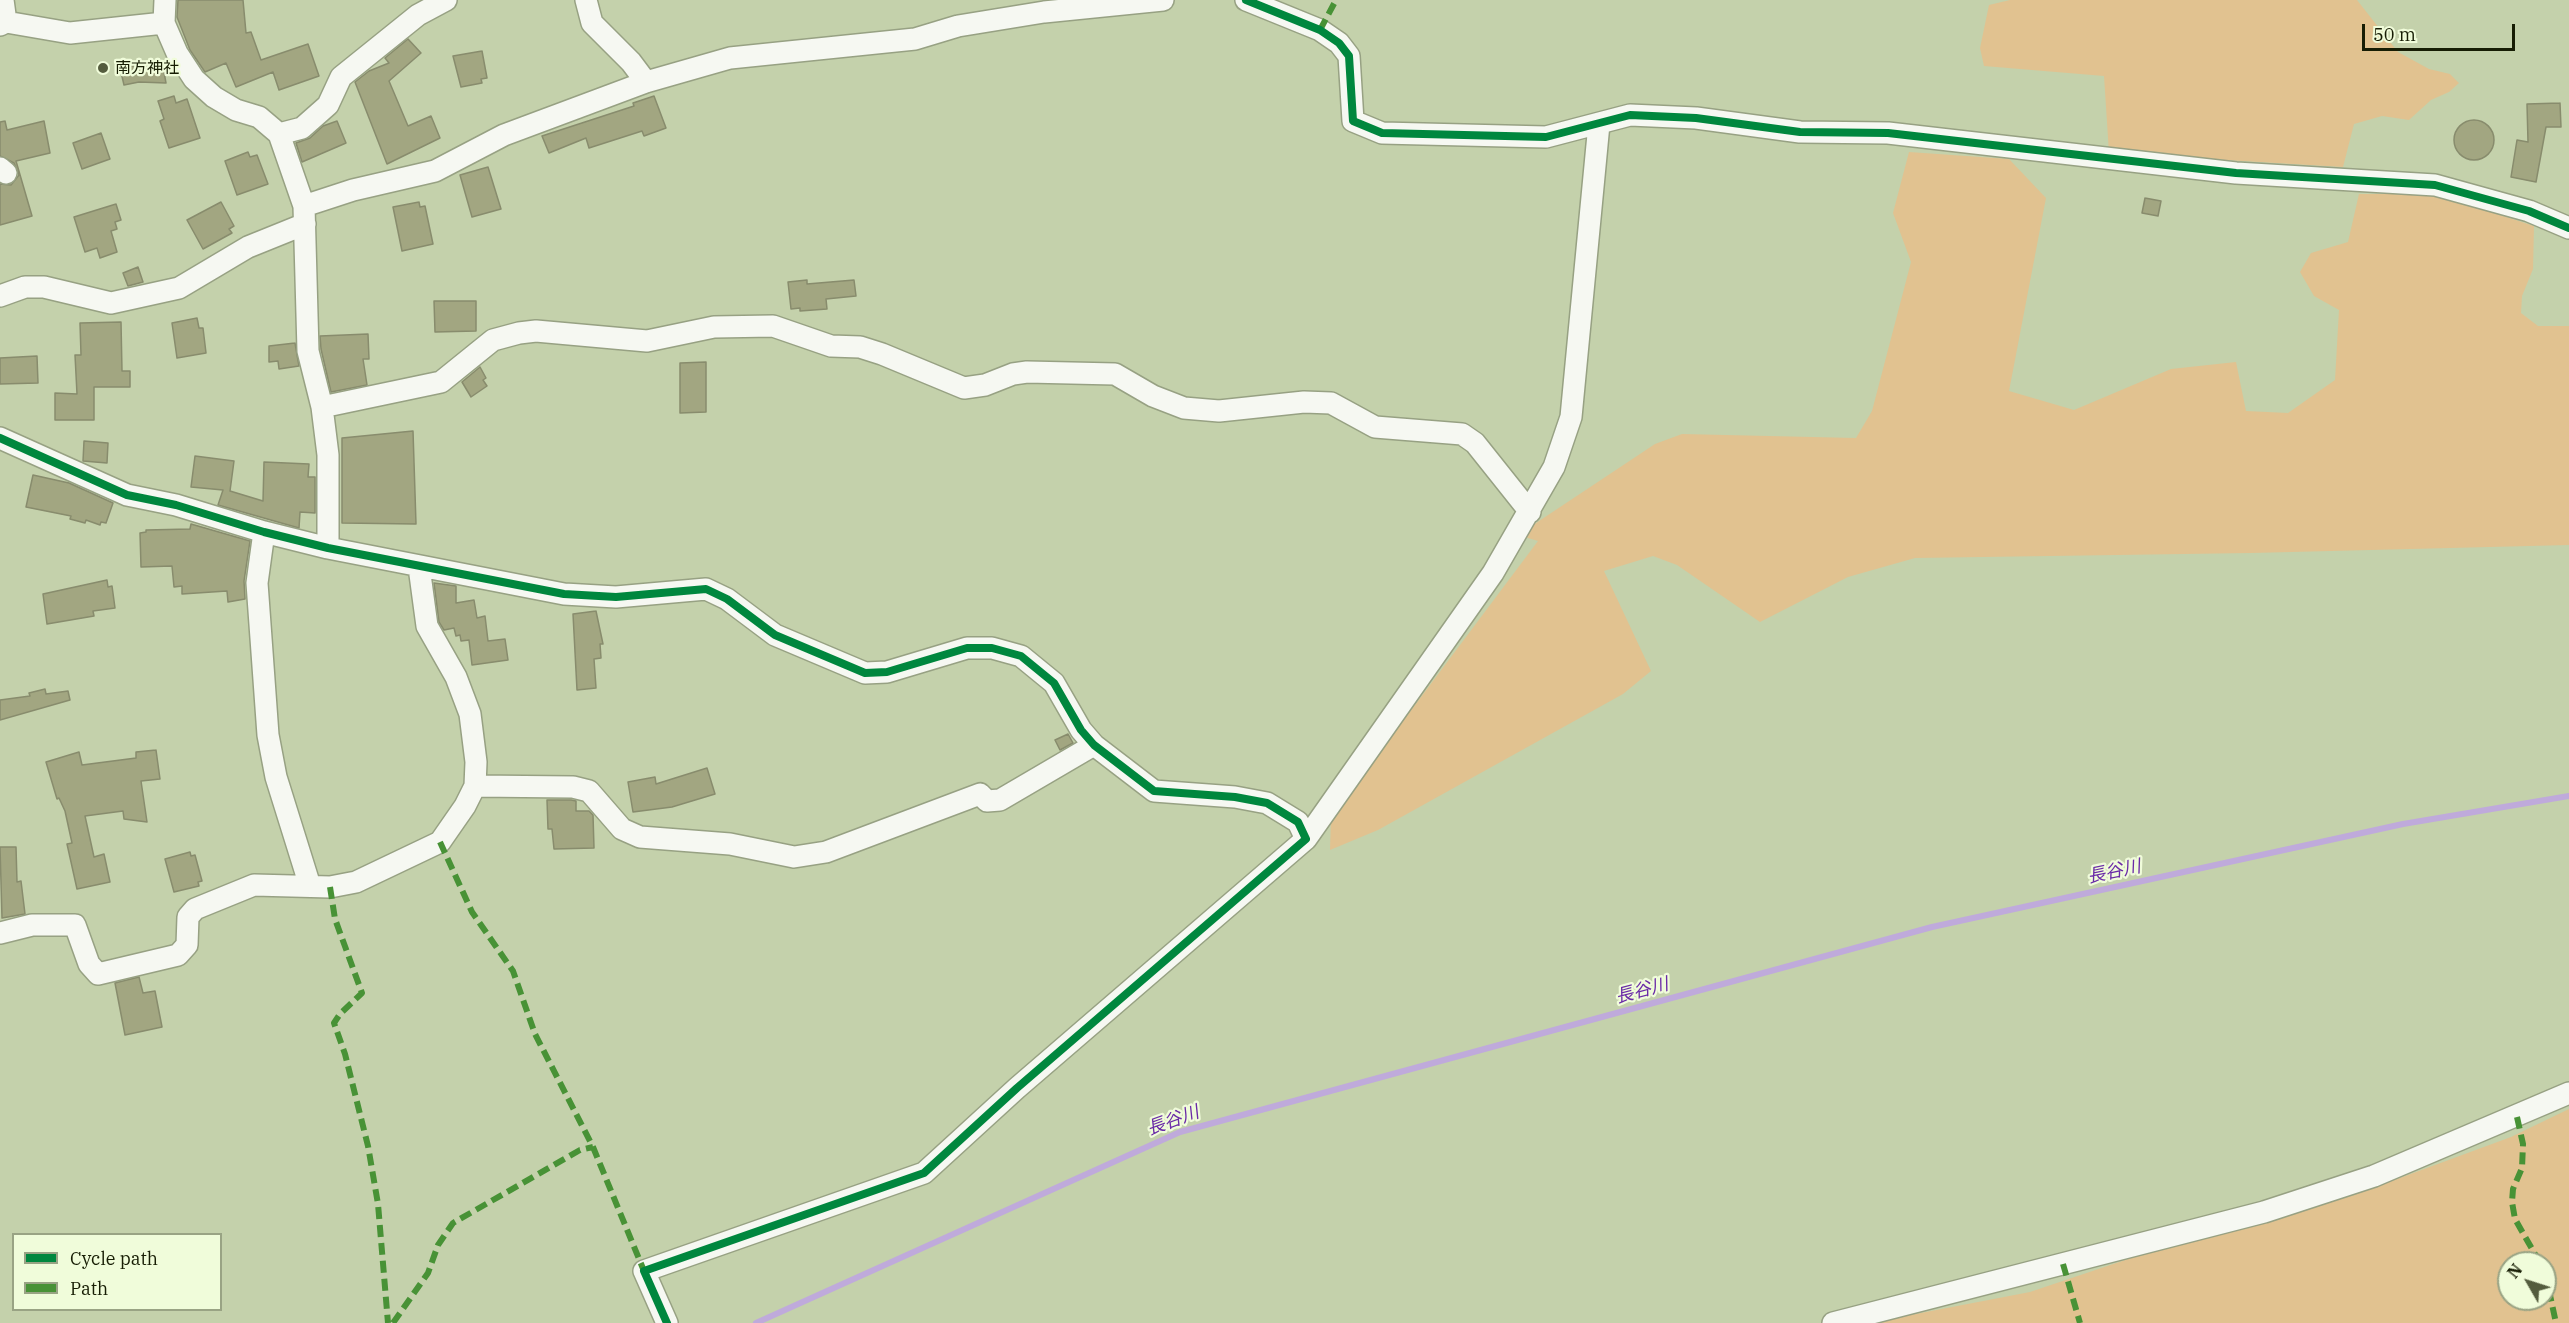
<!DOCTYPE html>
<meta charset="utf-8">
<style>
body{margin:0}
#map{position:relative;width:2569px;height:1323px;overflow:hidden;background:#c4d1ab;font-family:"IBM Plex Serif",serif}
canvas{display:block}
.legend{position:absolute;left:12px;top:1233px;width:210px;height:78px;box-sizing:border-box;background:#f0fcda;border:2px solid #99a384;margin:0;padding:8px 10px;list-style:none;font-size:18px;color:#171d04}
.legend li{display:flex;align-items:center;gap:12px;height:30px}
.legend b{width:30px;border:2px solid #99a384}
.north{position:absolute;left:2497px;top:1251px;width:60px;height:60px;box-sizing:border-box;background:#f0fcda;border:2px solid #99a384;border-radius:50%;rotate:309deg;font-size:16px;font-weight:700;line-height:24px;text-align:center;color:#171d04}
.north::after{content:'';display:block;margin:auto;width:21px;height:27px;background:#545c3e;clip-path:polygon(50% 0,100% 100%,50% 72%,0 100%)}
.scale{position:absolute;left:2362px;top:24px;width:153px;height:27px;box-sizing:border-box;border:3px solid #171d04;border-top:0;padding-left:8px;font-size:18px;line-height:21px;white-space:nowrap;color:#171d04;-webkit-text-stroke:4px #f0fcda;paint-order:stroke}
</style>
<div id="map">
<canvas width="2569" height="1323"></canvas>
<ul class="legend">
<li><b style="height:8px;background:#00873e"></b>Cycle path</li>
<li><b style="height:8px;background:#489236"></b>Path</li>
</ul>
<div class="north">N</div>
<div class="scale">50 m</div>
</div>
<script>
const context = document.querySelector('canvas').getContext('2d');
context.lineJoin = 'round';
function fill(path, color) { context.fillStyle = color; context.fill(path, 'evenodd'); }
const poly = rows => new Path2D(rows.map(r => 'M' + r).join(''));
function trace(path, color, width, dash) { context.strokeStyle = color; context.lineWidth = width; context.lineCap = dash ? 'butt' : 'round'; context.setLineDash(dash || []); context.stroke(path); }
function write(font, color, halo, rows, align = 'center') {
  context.font = font + ' "IBM Plex Serif","Noto Sans JP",serif'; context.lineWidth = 4.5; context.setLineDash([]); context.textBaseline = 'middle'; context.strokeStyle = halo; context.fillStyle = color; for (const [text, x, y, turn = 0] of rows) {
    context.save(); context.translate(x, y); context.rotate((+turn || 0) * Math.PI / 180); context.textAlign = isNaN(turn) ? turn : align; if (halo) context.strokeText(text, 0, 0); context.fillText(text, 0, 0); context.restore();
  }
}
fill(poly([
 [2010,0,2357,0,2398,52,2429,69,2450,74,2459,83,2449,92,2431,100,2409,120,2382,116,2354,124,2343,167,2109,153,2104,76,1984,66,1980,48,1989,5],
 [1909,152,2009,159,2046,198,2009,391,2074,410,2171,369,2236,362,2246,411,2288,413,2335,380,2339,310,2314,296,2300,272,2311,253,2348,242,2359,194,2436,194,2534,226,2533,269,2522,296,2521,313,2538,326,2569,326,2569,545,2251,553,1915,558,1848,577,1760,622,1677,565,1653,556,1604,571,1651,671,1623,694,1378,830,1330,850,1331,817,1538,541,1518,535,1655,444,1682,434,1856,438,1872,411,1911,262,1893,213],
 [2569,1109,2569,1323,1869,1323,2030,1292,2149,1252,2351,1196,2511,1137],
 [2509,1263,2545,1263,2545,1299,2509,1299]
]), '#e1c290');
trace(poly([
 [756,1323,1180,1132,1932,927,2403,824,2569,796]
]), '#bfaadb', 6);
const building = poly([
 [178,0,243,0,246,33,251,32,261,60,308,44,319,76,279,90,273,72,236,87,226,63,205,72,190,50,177,17,178,0],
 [408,39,421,53,389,81,408,126,431,116,440,138,387,164,355,82,369,71,389,63,385,58,408,39],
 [482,51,487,78,481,79,482,83,461,87,453,56,482,51],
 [162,61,166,83,139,82,124,85,120,68,162,61],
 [174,96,176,103,187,99,200,138,169,148,160,121,164,119,158,101,174,96],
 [654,96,666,128,644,136,642,131,589,148,586,138,549,153,542,136,634,106,633,103,654,96],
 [2560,103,2561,127,2546,127,2536,182,2511,177,2517,140,2528,142,2527,104,2560,103],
 '2454 140a20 20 0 1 1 40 0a20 20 0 1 1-40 0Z',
 [5,121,7,130,44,121,50,153,16,161,32,216,0,225,0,184,11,185,19,175,14,163,0,156,0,122,5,121],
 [337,121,346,143,302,162,296,143,310,138,323,126,337,121],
 [101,133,110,159,82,169,73,143,101,133],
 [248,152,250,157,257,155,268,184,237,195,225,161,248,152],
 [488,167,501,209,472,217,460,175,488,167],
 [2145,198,2161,201,2158,216,2142,213,2145,198],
 [221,202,234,226,229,229,232,233,203,249,187,220,221,202],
 [419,202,420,207,425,206,433,244,402,251,393,207,419,202],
 [116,204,121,220,115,222,117,229,111,231,117,252,100,258,97,248,85,252,74,217,116,204],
 [138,267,143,282,128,286,123,273,138,267],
 [807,280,807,284,854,280,856,296,826,299,827,309,800,311,800,308,791,309,788,282,807,280],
 [434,301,476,301,476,331,435,332,434,301],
 [197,318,199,328,203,328,206,353,177,358,172,323,197,318],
 [121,322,122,371,130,371,130,387,94,387,94,420,55,420,55,393,77,394,75,355,81,355,80,323,121,322],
 [368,334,369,359,363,359,367,385,331,392,321,349,320,336,368,334],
 [295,343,299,366,279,369,278,361,269,362,269,346,295,343],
 [37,356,38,383,0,384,0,358,37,356],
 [706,362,706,412,680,413,680,363,706,362],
 [480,367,486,378,483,380,487,386,471,397,462,382,480,367],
 [413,431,416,524,342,523,342,438,413,431],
 [84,441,108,443,107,463,83,461,84,441],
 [195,456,234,461,230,491,263,501,264,462,309,464,308,477,315,477,315,513,300,512,299,528,218,505,223,490,191,487,195,456],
 [33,475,69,483,113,503,106,523,101,522,100,525,86,520,85,523,70,519,71,516,26,507,33,475],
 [191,524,250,541,244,581,245,599,228,602,227,591,182,594,182,586,174,587,172,566,141,567,140,533,146,532,146,530,190,529,191,524],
 [107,580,108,587,112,586,115,608,93,611,94,616,47,624,43,594,107,580],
 [434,583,456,586,456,603,474,600,477,618,485,616,488,641,505,639,508,660,472,665,469,640,461,641,460,635,456,636,454,628,444,630,439,622,434,583],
 [596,611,603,644,600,644,601,658,594,659,596,688,577,690,573,614,596,611],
 [45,689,46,694,68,691,70,700,0,720,0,700,30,696,29,693,45,689],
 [1068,734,1073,743,1060,750,1055,740,1068,734],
 [156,750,160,779,141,781,147,822,124,819,123,811,85,816,94,857,104,854,110,882,77,889,67,844,72,843,65,811,59,798,57,799,46,762,79,752,82,765,136,758,136,752,156,750],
 [707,768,715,794,672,807,633,812,628,782,655,777,656,784,707,768],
 [547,800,571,800,576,801,576,811,589,811,593,815,594,848,554,849,552,829,548,829,547,800],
 [0,847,16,847,17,882,21,881,25,914,2,918,0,847],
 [190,852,191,856,195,855,202,881,198,882,199,886,174,892,165,859,190,852],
 [139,977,143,993,155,991,162,1027,125,1035,115,983,139,977]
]);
fill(building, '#a2a681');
trace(building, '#888c6d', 1.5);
const street = poly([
 [3,0,6,22],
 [586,0,592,23,631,62,646,82],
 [1246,0,1320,30,1339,43,1349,56,1353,121,1382,133,1546,137,1630,115,1696,118,1800,132,1888,133,2236,173,2435,185,2529,211,2569,228],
 [164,23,165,0],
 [0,25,6,22,70,33,164,23,177,53,194,79,214,97,236,110,259,117,279,134,304,206,353,190,435,171,504,135,646,82,730,58,915,39,958,26,1044,12,1163,0],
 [279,134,302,128,328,105,341,77,418,15,446,0],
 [0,168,6,173],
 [304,206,308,351,322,407,328,455,328,548],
 [0,296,25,287,44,287,111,303,179,288,248,247,305,224],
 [322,407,441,382,493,340,519,333,536,331,647,341,714,327,773,326,831,346,860,347,882,354,964,388,985,385,1013,374,1027,372,1115,374,1153,396,1184,408,1219,411,1304,402,1331,403,1375,427,1462,434,1475,443,1530,512],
 [0,438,127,495,176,505,264,532,328,548,564,594,616,597,706,589,727,599,775,635,865,673,887,672,967,648,992,648,1021,656,1054,683,1081,730,1094,745,1154,791,1235,797,1267,803,1298,822,1306,839,1017,1088,924,1173,644,1271,667,1323],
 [264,532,257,583,268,735,276,777,310,886],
 [475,786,573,787,589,791,622,829,640,837,730,844,794,857,826,852,980,794,987,801,1000,800,1094,745],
 [1306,839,1493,573,1554,467,1571,417,1599,124],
 [0,933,32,925,75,925,89,964,98,974,178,955,187,945,188,917,195,909,254,885,330,887,356,882,440,842,465,806,475,786,476,762,470,714,456,677,427,626,419,567],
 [1833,1323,2264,1212,2374,1176,2569,1093]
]);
trace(street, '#97a183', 24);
trace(street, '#f6f8f2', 21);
trace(poly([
 [1320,30,1336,0],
 [440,842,472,912,513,971,535,1034,593,1147,644,1271],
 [330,887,335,919,362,993,340,1014,334,1023,345,1054,368,1146,378,1204,388,1323],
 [2517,1117,2523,1144,2522,1168,2513,1189,2512,1202,2515,1219,2540,1263],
 [2063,1264,2080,1323],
 [2545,1272,2556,1323],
 [393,1323,428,1273,438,1245,453,1223,580,1150,593,1147]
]), '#489236', 6, [12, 6]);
trace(poly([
 [1246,0,1320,30,1339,43,1349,56,1353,121,1382,133,1546,137,1630,115,1696,118,1800,132,1888,133,2236,173,2435,185,2529,211,2569,228],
 [0,438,127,495,176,505,264,532,328,548,564,594,616,597,706,589,727,599,775,635,865,673,887,672,967,648,992,648,1021,656,1054,683,1081,730,1094,745,1154,791,1235,797,1267,803,1298,822,1306,839,1017,1088,924,1173,644,1271,667,1323]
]), '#00873e', 8);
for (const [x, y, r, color] of [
 [103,68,6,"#545c3e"]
]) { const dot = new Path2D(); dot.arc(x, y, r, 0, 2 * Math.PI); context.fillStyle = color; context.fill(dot); trace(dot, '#f0fcda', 2); }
write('16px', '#171d04', '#f0fcda', [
 ["南方神社",115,68]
], 'left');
write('italic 18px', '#6a2ba7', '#f0fcda', [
 ["長谷川",2114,872,-12],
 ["長谷川",1642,991,-15],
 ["長谷川",1173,1121,-20]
]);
</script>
